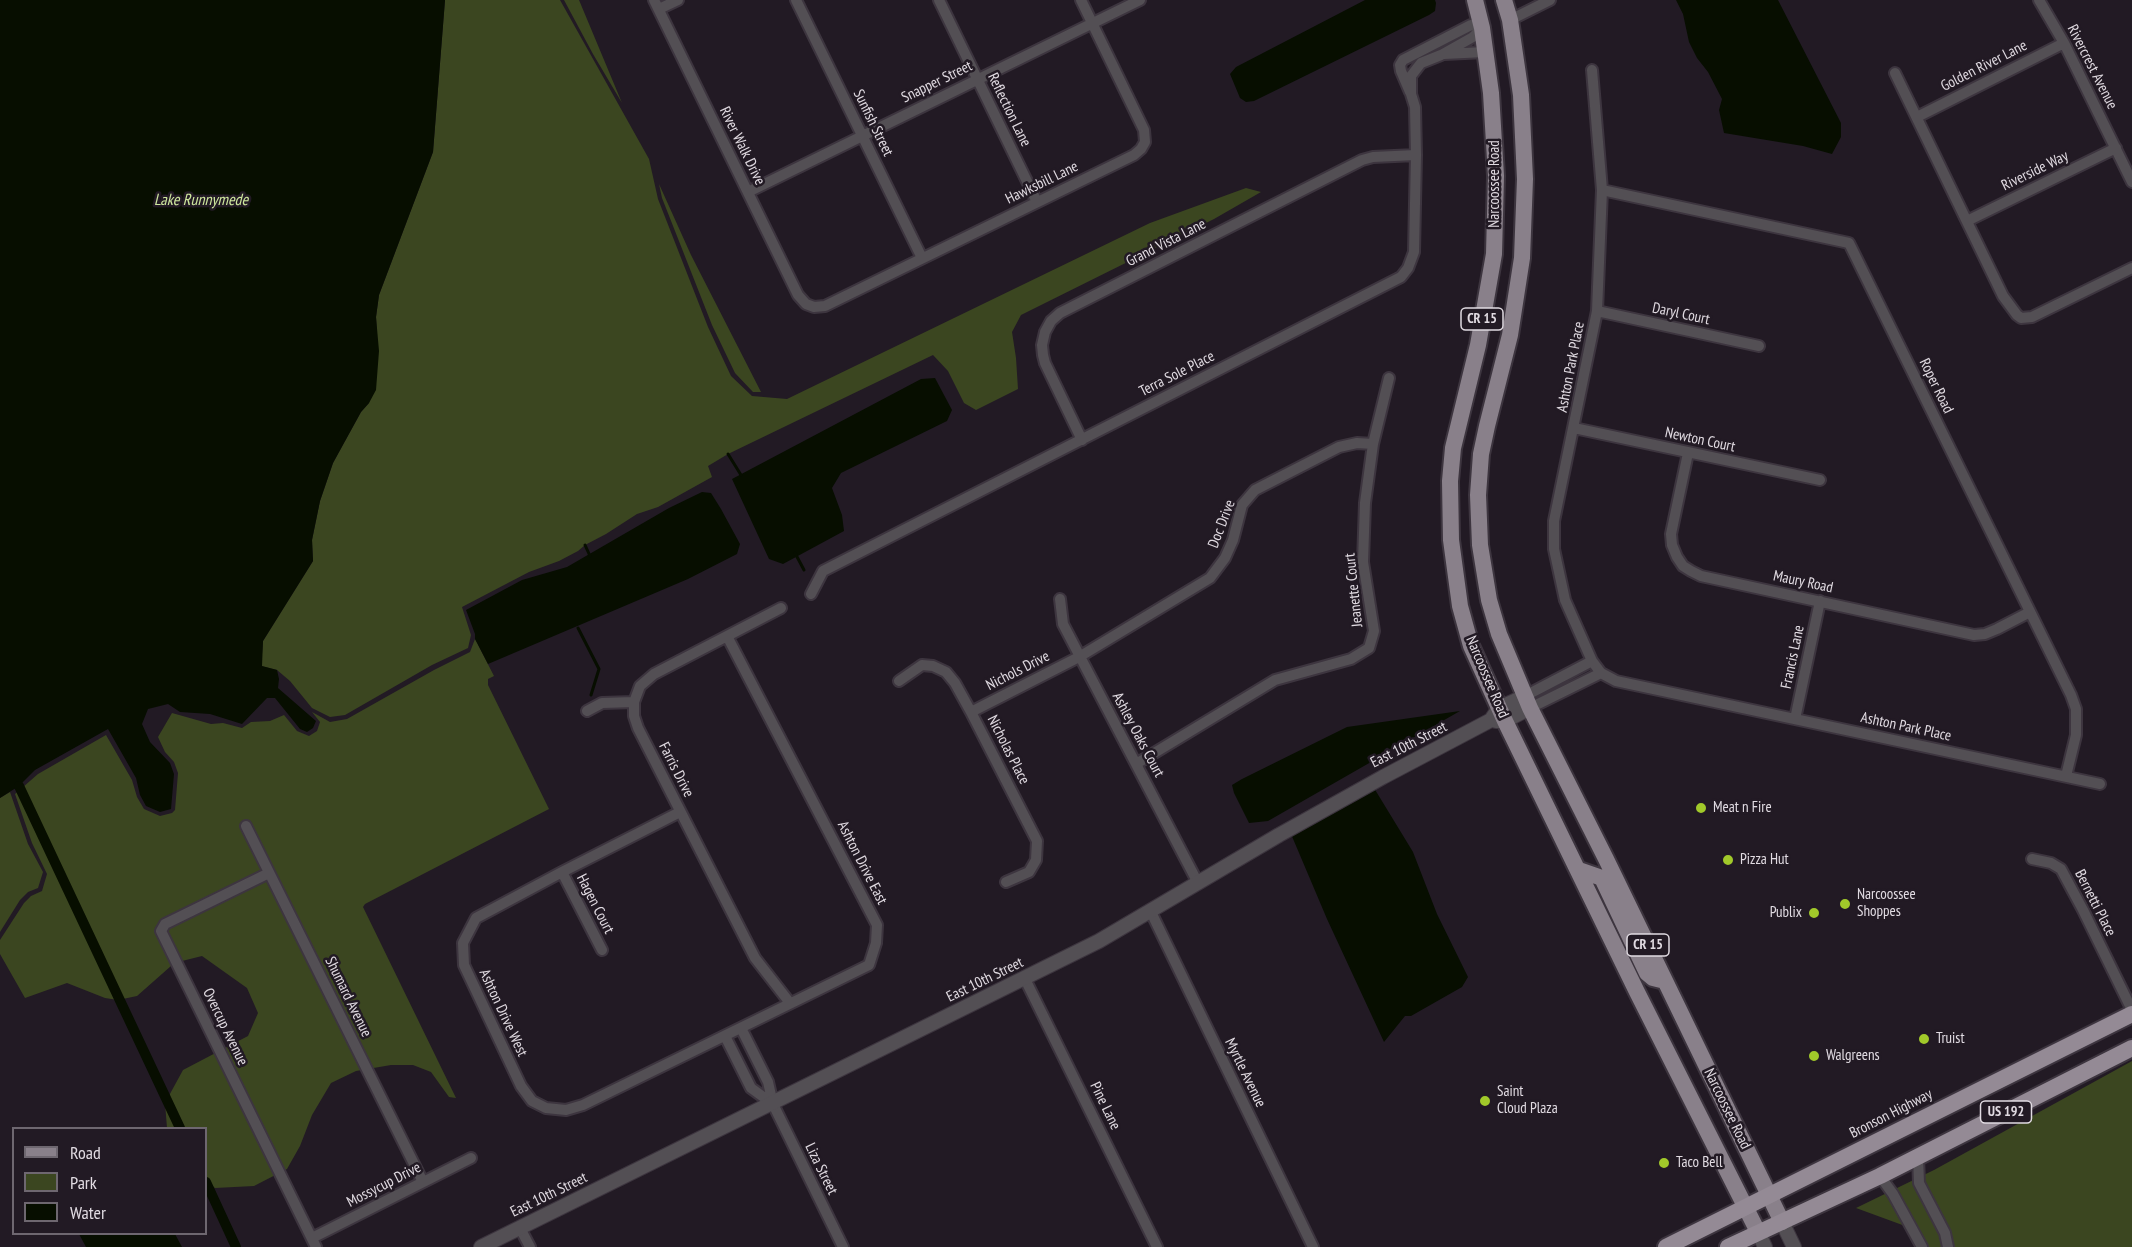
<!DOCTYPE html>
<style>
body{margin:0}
#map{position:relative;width:2132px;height:1247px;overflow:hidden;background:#221a24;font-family:"PT Sans Narrow",sans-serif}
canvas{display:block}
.legend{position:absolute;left:12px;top:1127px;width:195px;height:108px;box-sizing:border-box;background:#221a24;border:2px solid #6e6770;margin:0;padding:8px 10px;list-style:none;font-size:18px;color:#e1dbe2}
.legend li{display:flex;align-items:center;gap:12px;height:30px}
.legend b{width:30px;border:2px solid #6e6770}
</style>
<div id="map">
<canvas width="2132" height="1247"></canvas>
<ul class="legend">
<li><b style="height:8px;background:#89808a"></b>Road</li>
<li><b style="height:16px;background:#3b4620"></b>Park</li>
<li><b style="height:16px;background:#070e00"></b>Water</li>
</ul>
</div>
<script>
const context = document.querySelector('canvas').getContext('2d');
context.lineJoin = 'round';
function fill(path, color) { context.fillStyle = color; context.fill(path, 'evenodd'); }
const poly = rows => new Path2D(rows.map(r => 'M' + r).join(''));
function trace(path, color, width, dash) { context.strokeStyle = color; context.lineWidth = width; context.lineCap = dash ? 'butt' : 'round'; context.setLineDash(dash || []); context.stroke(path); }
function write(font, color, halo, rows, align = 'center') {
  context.font = font + ' "PT Sans Narrow",sans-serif'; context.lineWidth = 5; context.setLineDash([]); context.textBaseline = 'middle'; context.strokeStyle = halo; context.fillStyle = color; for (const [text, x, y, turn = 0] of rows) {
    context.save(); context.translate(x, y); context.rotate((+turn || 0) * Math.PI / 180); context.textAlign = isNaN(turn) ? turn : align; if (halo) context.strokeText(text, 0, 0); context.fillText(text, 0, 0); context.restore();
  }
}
fill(poly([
 [445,0,560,0,649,159,658,199,708,327,731,376,752,396,787,399,1150,223,1246,188,1261,192,1214,219,1021,315,1012,332,1016,358,1018,389,976,410,964,403,948,371,933,355,728,454,708,466,712,477,658,507,637,514,606,534,585,545,578,551,559,561,529,572,462,607,471,635,468,648,432,665,345,715,330,717,312,708,290,681,277,670,261,666,263,641,313,561,312,540,320,501,333,463,361,412,369,403,377,335,376,317,379,295,433,152],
 [564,0,579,0,622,103,593,54],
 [659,184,691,255,761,392,753,392,735,373,712,325,662,198],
 [475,639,494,676,488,679,488,685,549,809,365,904,363,907,456,1098,449,1097,431,1072,413,1065,391,1065,356,1071,331,1083,312,1115,300,1146,287,1169,254,1186,215,1188,206,1181,206,1128,167,1128,165,1103,183,1070,248,1036,258,1013,247,988,202,956,182,961,171,966,137,996,118,1000,105,998,67,983,25,998,0,954,0,940,24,903,31,896,42,891,47,874,32,843,15,794,38,774,106,735,132,780,137,797,144,809,160,816,172,813,175,810,178,773,174,762,165,752,158,737,172,713,211,724,223,723,242,728,251,722,270,721,284,715,297,731,309,736,317,731,320,722,312,712,330,722,347,719,434,670,470,652],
 [10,792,28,844,43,872,38,888,28,892,20,900,0,932,0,798],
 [2132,1061,2132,1247,1927,1247,1916,1230,1856,1208,1934,1170]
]), '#3b4620');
fill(poly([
 [0,0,445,0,433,152,379,295,376,317,379,351,376,390,369,403,361,412,333,463,320,501,312,540,313,561,263,641,262,666,277,670,279,679,278,688,316,721,313,728,307,732,300,729,275,698,267,698,242,724,210,714,180,712,168,704,148,709,142,724,150,742,170,763,174,774,171,809,160,812,146,806,140,795,136,778,108,729,35,770,19,786,0,798],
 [1365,0,1435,0,1436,3,1435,11,1429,15,1254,101,1246,102,1240,98,1230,74,1236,67],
 [1676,0,1778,0,1841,123,1841,137,1832,154,1803,146,1724,133,1719,110,1722,99,1708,72,1697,58,1689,42,1683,14],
 [935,378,952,410,947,421,841,473,832,488,842,515,844,531,783,564,769,559,732,479,921,379],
 [702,492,711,493,721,509,740,544,737,554,688,579,488,664,475,639,475,634,466,610,522,580,567,567,669,508],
 [1460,711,1268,821,1249,823,1234,793,1232,785,1242,779,1347,727],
 [1374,788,1413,852,1437,914,1468,977,1462,987,1411,1016,1405,1016,1384,1042,1327,919,1291,834],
 [79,1234,175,1234,182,1247,86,1247]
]), '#070e00');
trace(poly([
 [728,454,741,475],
 [585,545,590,556],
 [795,553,804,570],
 [578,628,599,669,591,695]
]), '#070e00', 3);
trace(poly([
 [19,786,180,1128],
 [206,1182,236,1247]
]), '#070e00', 10);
const minor = poly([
 [654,0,798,295,806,304,814,307,825,306,1134,155,1141,149,1145,142,1144,130,1081,0],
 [796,0,922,258],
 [939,0,1037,202],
 [2039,0,2064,43,2132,182],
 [659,9,678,0],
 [1510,20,1550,0],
 [1444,54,1485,52],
 [1592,70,1602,190,1597,311,1554,521,1554,549,1565,600,1592,661,1601,673,1616,681,2100,784],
 [1895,73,2003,296,2017,315,2021,318,2032,317,2132,268],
 [1410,92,1401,71,1400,65,1403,60,1471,25,1482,28],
 [1917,117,2064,43],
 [1602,190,1849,243,2071,695,2076,709,2076,735,2066,776],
 [748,192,1140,0],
 [1967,221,2116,148],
 [1597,311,1759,346],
 [1574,428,1820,480],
 [1082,440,1045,363,1043,355,1042,345,1045,332,1051,321,1060,313,1362,160,1373,157,1416,155],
 [1688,453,1671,534,1672,545,1677,557,1683,566,1691,571,1701,576,1974,635,1985,634,1997,629,2030,612],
 [811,594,823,571,1401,277,1408,268,1414,252,1416,155,1415,107,1411,94,1411,76,1421,63,1441,55,1473,37,1482,28],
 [1060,599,1063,624,1198,883],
 [781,608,654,674,640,686,634,702,634,716,638,728,755,958,790,1003],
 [899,681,922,665,933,666,946,672,955,683,971,712,1037,841,1036,860,1029,872,1006,882],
 [1525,696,1592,661],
 [1530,708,1601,673],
 [587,711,602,703,634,702],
 [971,712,1079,657,1210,578,1225,558,1233,540,1242,505,1255,490,1339,447,1357,443,1373,444],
 [1795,719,1820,601],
 [1136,764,1275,680,1351,659,1369,648,1374,631,1363,562,1365,503,1373,444,1389,378],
 [680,812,562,872,476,918,463,943,464,965,521,1086,532,1101,546,1108,566,1110,583,1105,869,965,876,943,877,925,727,636],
 [246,826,423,1182],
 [2032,859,2051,863,2061,869,2083,910,2132,1010],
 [562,872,602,950],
 [269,873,165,924,161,931,316,1247],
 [1151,912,1313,1247],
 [1025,979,1157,1247],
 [741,1028,768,1082,773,1104,843,1247],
 [725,1036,751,1088,773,1104],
 [1918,1157,1919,1183,1945,1233,1948,1247],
 [1880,1176,1893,1194,1922,1247],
 [520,1228,530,1247],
 [312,1238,471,1158]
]);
const tertiary = poly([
 [1496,721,1505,721,1530,708],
 [1782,1222,1794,1247],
 [1758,1232,1765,1247],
 [481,1247,1099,941,1279,835,1383,777,1491,720,1499,708,1525,696]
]);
const primary = poly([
 [1475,0,1482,28,1491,93,1496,176,1494,254,1478,345,1453,448,1450,481,1451,540,1460,606,1471,646,1505,721,1637,992,1758,1232],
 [1504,0,1510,20,1521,95,1525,179,1522,258,1510,335,1487,426,1481,454,1478,495,1480,545,1489,600,1499,634,1530,708,1606,859,1782,1222],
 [1579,870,1602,878,1647,973,1653,978,1665,981]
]);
const trunk = poly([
 [1666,1247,2132,1014],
 [1728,1247,1880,1176,2132,1048]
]);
trace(minor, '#3d353f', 14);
trace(tertiary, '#3d353f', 16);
trace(primary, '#3d353f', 20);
trace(trunk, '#3d353f', 20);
trace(minor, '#534f54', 10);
trace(tertiary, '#534f54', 14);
trace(primary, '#89808a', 16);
trace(trunk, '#948a95', 16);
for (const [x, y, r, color] of [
 [1701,808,6,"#a1c92a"],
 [1728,860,6,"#a1c92a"],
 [1845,904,6,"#a1c92a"],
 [1814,913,6,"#a1c92a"],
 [1924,1039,6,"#a1c92a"],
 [1814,1056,6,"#a1c92a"],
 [1485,1101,6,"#a1c92a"],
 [1664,1163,6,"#a1c92a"]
]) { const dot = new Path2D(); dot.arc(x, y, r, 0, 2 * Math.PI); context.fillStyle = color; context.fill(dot); trace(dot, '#221a24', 2); }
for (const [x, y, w] of [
 [1482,319,42],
 [1648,945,42],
 [2006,1112,51]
]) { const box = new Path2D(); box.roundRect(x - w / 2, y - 11, w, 22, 4.5); context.fillStyle = '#221a24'; context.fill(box); trace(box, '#e1dbe2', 1.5); }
write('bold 14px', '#e1dbe2', null, [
 ["CR 15",1482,319],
 ["CR 15",1648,945],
 ["US 192",2006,1112]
]);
write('15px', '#e1dbe2', '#221a24', [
 ["Golden River Lane",1984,66,-27],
 ["Rivercrest Avenue",2092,67,63],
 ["Snapper Street",937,82,-26],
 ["Reflection Lane",1009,110,64],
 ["Sunfish Street",873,123,64],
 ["River Walk Drive",742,146,64],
 ["Riverside Way",2035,171,-26],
 ["Hawksbill Lane",1042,183,-26],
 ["Narcoossee Road",1495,184,-90],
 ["Grand Vista Lane",1166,243,-27],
 ["Daryl Court",1681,314,12],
 ["Ashton Park Place",1571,367,-79],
 ["Terra Sole Place",1177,374,-27],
 ["Roper Road",1936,386,64],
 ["Newton Court",1700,440,12],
 ["Doc Drive",1222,524,-69],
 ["Maury Road",1803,582,12],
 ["Jeanette Court",1354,590,-96],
 ["Francis Lane",1793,657,-78],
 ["Nichols Drive",1018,671,-27],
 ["Narcoossee Road",1487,677,67],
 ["Ashton Park Place",1906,727,12],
 ["Ashley Oaks Court",1138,735,62],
 ["East 10th Street",1409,745,-27],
 ["Nicholas Place",1008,750,63],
 ["Farris Drive",676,770,63],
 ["Ashton Drive East",862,863,63],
 ["Bernetti Place",2095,903,63],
 ["Hagen Court",595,904,63],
 ["East 10th Street",985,980,-26],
 ["Shumard Avenue",348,997,64],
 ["Ashton Drive West",503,1013,65],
 ["Overcup Avenue",225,1027,64],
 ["Myrtle Avenue",1245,1073,64],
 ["Pine Lane",1105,1106,64],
 ["Narcoossee Road",1727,1109,64],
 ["Bronson Highway",1891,1114,-27],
 ["Liza Street",821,1169,64],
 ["Mossycup Drive",384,1185,-27],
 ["East 10th Street",549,1195,-26]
]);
write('15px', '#e1dbe2', '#221a24', [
 ["Meat n Fire",1713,808],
 ["Pizza Hut",1740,860],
 ["Narcoossee",1857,895],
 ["Shoppes",1857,912],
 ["Publix",1802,913,"right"],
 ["Truist",1936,1039],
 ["Walgreens",1826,1056],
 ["Saint",1497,1092],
 ["Cloud Plaza",1497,1109],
 ["Taco Bell",1676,1163]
], 'left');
write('italic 16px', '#cee79e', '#221a24', [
 ["Lake Runnymede",201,200]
]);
</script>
